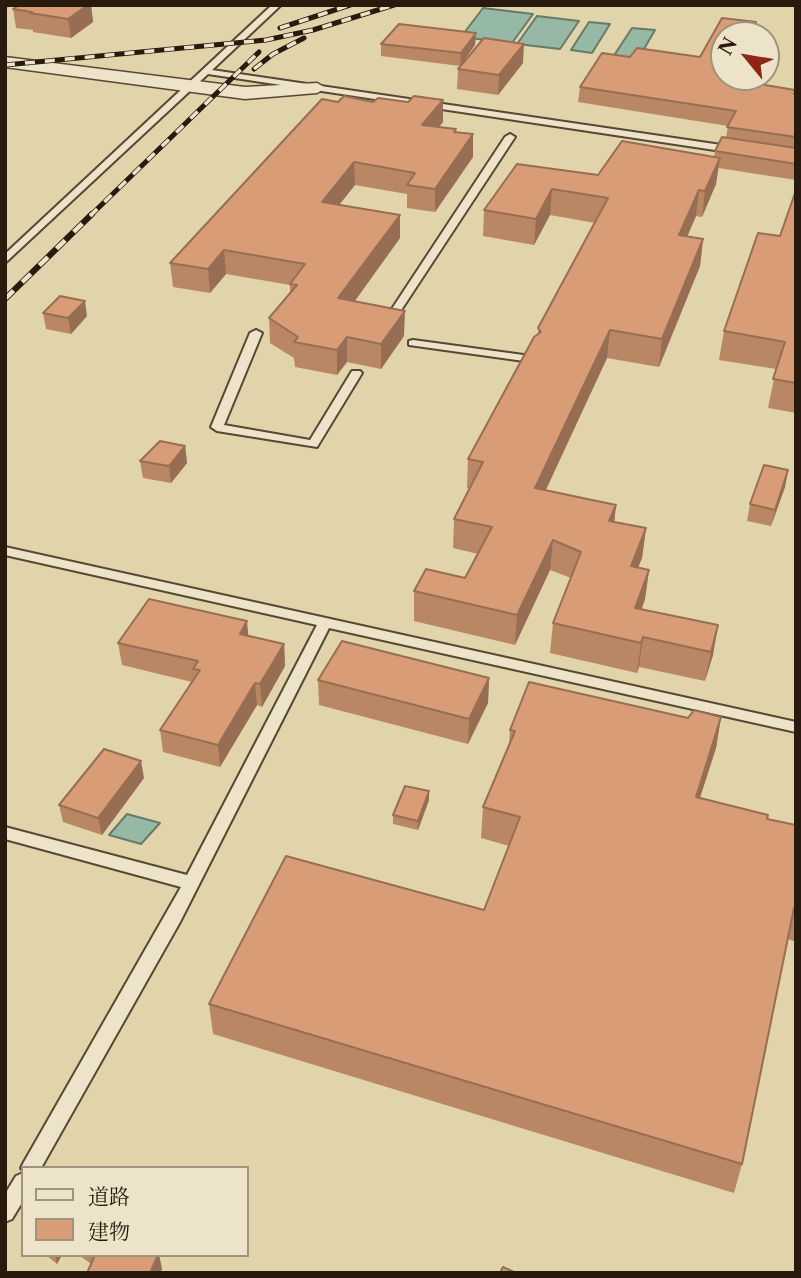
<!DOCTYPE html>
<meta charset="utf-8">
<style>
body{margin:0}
#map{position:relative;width:801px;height:1278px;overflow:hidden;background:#e1d4aa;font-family:"Libre Caslon Text","Noto Serif JP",serif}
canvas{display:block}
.frame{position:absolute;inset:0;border:7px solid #281a0d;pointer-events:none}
.legend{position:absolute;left:21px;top:1166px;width:228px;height:91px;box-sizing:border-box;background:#ece3c8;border:2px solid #9e937d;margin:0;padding:9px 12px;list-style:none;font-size:21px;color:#281a0d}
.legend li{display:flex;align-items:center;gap:14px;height:35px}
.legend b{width:35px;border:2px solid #9e937d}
.north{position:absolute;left:710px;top:21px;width:70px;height:70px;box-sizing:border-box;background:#ece3c8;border:2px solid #9e937d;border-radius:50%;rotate:300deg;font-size:19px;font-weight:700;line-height:28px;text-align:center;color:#281a0d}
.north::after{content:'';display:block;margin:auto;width:24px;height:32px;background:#8f2418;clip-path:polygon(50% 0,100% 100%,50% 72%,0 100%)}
</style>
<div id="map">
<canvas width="801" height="1278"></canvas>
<div class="frame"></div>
<ul class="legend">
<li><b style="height:9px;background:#ece3c8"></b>道路</li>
<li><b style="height:19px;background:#d89d76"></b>建物</li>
</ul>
<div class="north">N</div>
</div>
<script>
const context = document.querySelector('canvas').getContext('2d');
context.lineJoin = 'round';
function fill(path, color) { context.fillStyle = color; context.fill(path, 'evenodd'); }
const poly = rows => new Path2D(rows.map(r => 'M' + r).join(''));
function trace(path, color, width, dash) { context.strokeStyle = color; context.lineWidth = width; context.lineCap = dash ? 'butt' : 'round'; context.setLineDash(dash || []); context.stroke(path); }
const water = poly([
 [483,8,533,14,512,43,461,37,483,8],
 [537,16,579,21,560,49,517,44,537,16],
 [589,22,610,24,592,53,571,50,589,22],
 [632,28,655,30,637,61,613,57,632,28],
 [127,814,160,823,141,844,109,835,127,814]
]);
fill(water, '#95b9a4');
trace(water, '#697968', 2);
const service = poly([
 [272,5,281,5,212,70,735,147,740,150,735,153,208,74,5,263,5,254,272,5],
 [510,134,515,137,392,324,387,327,383,326,382,324,505,137,510,134],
 [256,330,262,333,224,425,310,440,352,371,360,371,362,373,317,447,217,431,211,427,250,333,256,330],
 [413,340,531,356,537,359,531,362,409,345,409,341,413,340],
 [5,547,796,722,796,732,329,628,180,922,41,1168,23,1168,23,1171,21,1168,24,1162,181,887,5,839,5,827,187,875,317,625,5,555,5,547],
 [23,1173,23,1201,12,1219,5,1222,5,1194,16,1176,23,1173]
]);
const minor = poly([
 [5,57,245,87,317,83,326,88,317,93,245,99,5,67,5,57]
]);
trace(service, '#564834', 4);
trace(minor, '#564834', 3);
fill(service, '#ece3c8');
fill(minor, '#ece3c8');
const railFar1 = poly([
 [280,28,350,5],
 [5,65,266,40,313,30,394,5],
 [254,69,273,54,304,38],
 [90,216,259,52]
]);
const rail = poly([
 [5,299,92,214]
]);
trace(railFar1, '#281a0d', 5);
trace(rail, '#281a0d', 6);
trace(railFar1, '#ece3c8', 3.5, [10]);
trace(rail, '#ece3c8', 4.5, [12]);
fill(poly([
 [19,5,91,5,93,22,71,38,33,32,33,30,16,28,13,9],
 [722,18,756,22,754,35,724,35,724,77,747,77,746,82,795,90,796,180,718,168,716,184,702,217,696,216,687,237,703,239,700,266,659,367,607,358,546,490,616,505,614,522,646,528,642,558,638,567,649,570,645,599,642,609,718,625,713,655,705,681,639,667,637,673,550,653,553,623,571,578,550,570,515,645,414,621,414,591,426,569,465,578,478,554,453,548,454,519,470,489,467,488,468,459,534,337,538,334,538,328,595,223,550,215,534,245,483,236,484,210,517,164,598,175,622,141,714,157,715,151,722,137,726,138,728,126,578,102,580,87,602,53,630,57,637,48,700,57],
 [476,33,475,45,460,66,381,56,381,44],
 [523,63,498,95,457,89,458,69],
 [443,100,443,122,439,127,456,132,473,157,435,212,407,208,407,194,355,185,339,205,400,238,354,302,404,336,381,369,347,362,337,375,295,367,294,358,270,343,269,318,290,292,290,285,226,274,210,293,173,287,170,263,338,102,408,102],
 [796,190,796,413,768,408,776,369,719,360,724,331,780,236],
 [43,313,87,316,71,334,46,329],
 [185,446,187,463,171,483,143,478,140,461],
 [788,470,785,487,771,526,747,521,750,504],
 [249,636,284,644,285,666,262,707,257,705,220,767,163,752,160,730,192,682,122,665,118,643],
 [489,678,488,703,468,744,319,705,318,680],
 [721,717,716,748,700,798,767,819,796,825,796,942,788,939,742,1164,734,1193,213,1034,209,1004,484,910,509,846,481,838,483,807,509,744,510,730,688,718],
 [144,778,102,835,63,822,59,805],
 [429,791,429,800,418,830,393,824,393,815],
 [46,1255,62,1255,57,1264],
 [79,1255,159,1255,162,1269,160,1273,87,1273,91,1264]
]), '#ba8765');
fill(poly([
 [5,5,17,5,5,8],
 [88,5,91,5,93,22,71,38,68,19],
 [756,22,754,35,749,35],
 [476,33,475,45,460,66,461,53],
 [524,44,523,63,498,95,499,75],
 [743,77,747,77,746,81,738,96,741,81],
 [443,100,443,122,422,147,422,125],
 [473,134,473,157,435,212,435,189],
 [720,158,716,184,702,217,705,191],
 [354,162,355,185,323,225,322,202],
 [552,189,550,215,534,245,536,219],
 [699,190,696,216,676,262,679,235],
 [400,215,400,238,339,323,338,298],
 [703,239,700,266,659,367,662,339],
 [224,250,226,274,210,293,208,269],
 [85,301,87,316,71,334,68,318],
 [405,311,404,336,381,369,381,344],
 [610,330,607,358,533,517,535,488],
 [347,337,347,362,337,375,337,350],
 [185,446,187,463,171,483,169,466],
 [788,470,785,487,771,526,775,510],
 [616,505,613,534,609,521],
 [646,528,642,558,627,595,631,566],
 [553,540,550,570,515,645,517,615],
 [649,570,645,599,631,637,635,608],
 [247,621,249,643,240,634],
 [718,625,713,655,705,681,711,652],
 [643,637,639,667,637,673,641,643],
 [284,644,285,666,262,707,260,684],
 [489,678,488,703,468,744,469,719],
 [255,683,257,705,220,767,218,745],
 [721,717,716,748,690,828,696,797],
 [141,761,144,778,102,835,98,818],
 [429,791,429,800,418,830,418,821],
 [55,1255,62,1255,57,1264],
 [159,1255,162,1269,160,1273,150,1273]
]), '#976e53');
const building = poly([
 [19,5,88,5,68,19,30,13,32,12,13,9,19,5],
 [722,18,756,22,749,35,724,35,724,77,743,77,741,81,795,90,794,94,796,94,796,137,727,127,736,111,580,87,602,53,630,57,637,48,700,57,722,18],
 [399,24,476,33,461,53,381,44,399,24],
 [484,38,524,44,499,75,458,69,484,38],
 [344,96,373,102,378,98,408,102,414,96,443,100,422,125,456,129,454,132,473,134,435,189,407,185,415,173,354,162,322,202,400,215,338,298,405,311,381,344,347,337,337,350,294,342,298,337,269,318,297,285,290,284,305,264,224,250,208,269,170,263,322,99,338,102,344,96],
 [722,137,796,148,796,164,715,151,722,137],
 [622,141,720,158,705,191,699,190,679,235,703,239,662,339,610,330,535,488,616,505,609,521,646,528,631,566,649,570,635,608,718,625,711,652,643,637,641,643,553,623,581,552,553,540,517,615,414,591,426,569,465,578,492,527,454,519,483,462,468,459,534,337,541,332,538,328,608,198,552,189,536,219,484,210,517,164,598,175,622,141],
 [796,190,796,383,773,379,785,342,724,331,758,233,780,236,796,190],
 [60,296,85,301,68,318,43,313,60,296],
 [160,441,185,446,169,466,140,461,160,441],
 [764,465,788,470,775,510,750,504,764,465],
 [149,599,247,621,240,634,284,644,260,684,255,683,218,745,160,730,200,670,193,669,198,661,118,643,149,599],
 [342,641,489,678,469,719,318,680,342,641],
 [529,682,688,718,694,710,721,717,696,797,768,815,767,819,796,825,796,908,794,908,742,1164,209,1004,286,856,484,910,520,817,483,807,515,731,510,730,529,682],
 [104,749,141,761,98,818,59,805,104,749],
 [405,786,429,791,418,821,393,815,405,786],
 [95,1255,158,1255,150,1273,87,1273,95,1255],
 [503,1267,516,1273,500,1273,503,1267]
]);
fill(building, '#d89d76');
trace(building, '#976e53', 2);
</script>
